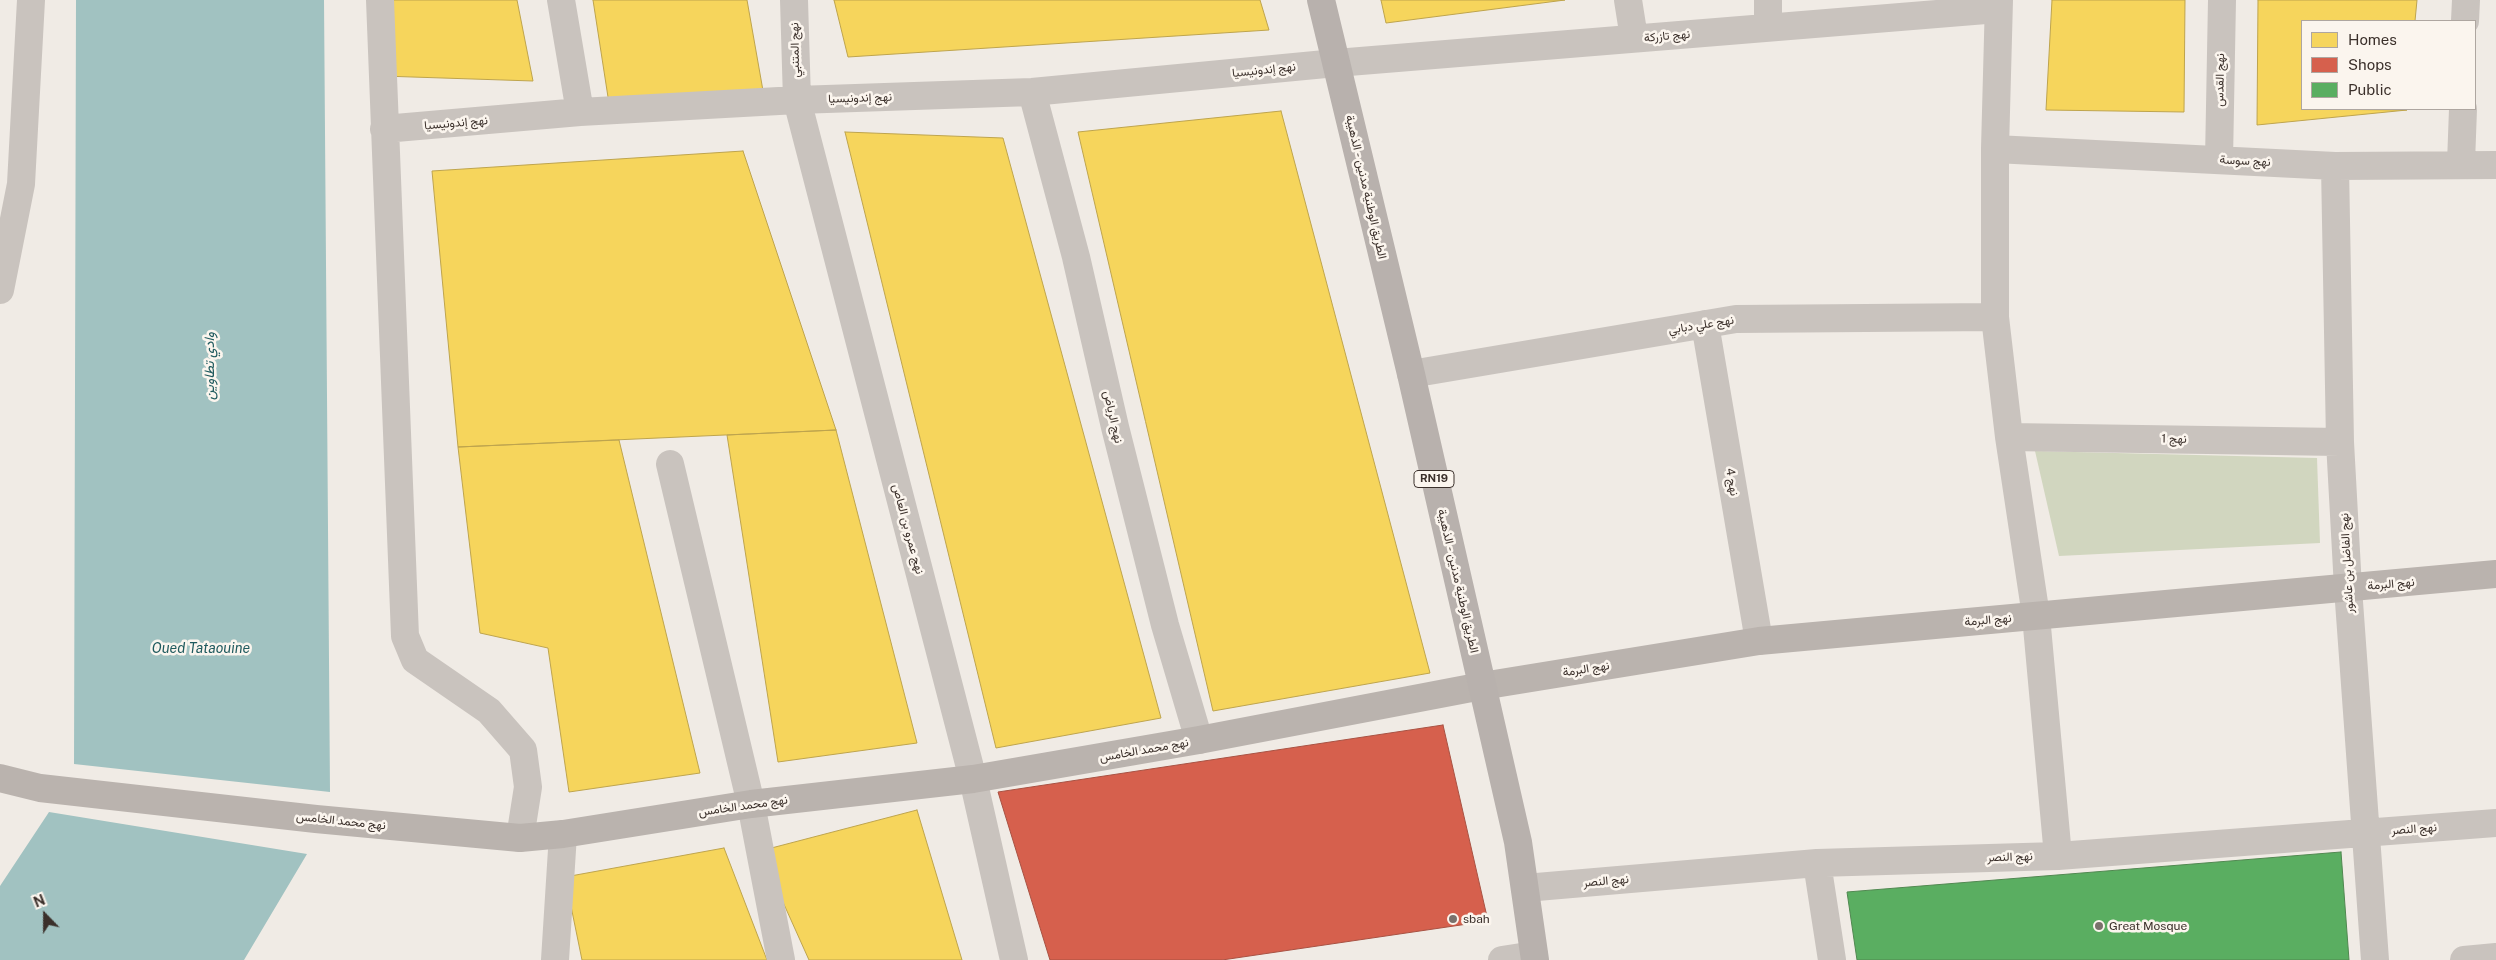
<!DOCTYPE html>
<meta charset="utf-8">
<style>
body{margin:0}
#map{position:relative;width:2496px;height:960px;overflow:hidden;background:#f0ebe5;font-family:"Public Sans",sans-serif}
canvas{display:block}
.legend{position:absolute;left:2301px;top:20px;width:175px;height:90px;box-sizing:border-box;background:#fbf5ee;border:1px solid #aea6a0;margin:0;padding:6px 9px;list-style:none;font-size:15px;color:#3b302b}
.legend li{display:flex;align-items:center;gap:10px;height:25px}
.legend b{width:25px;border:1px solid #aea6a0}
.north{position:absolute;left:20px;top:890px;width:50px;height:50px;-webkit-text-stroke:4px #fbf5ee;paint-order:stroke;rotate:338deg;font-size:14px;font-weight:700;line-height:20px;text-align:center;color:#3b302b}
.north::after{content:'';display:block;margin:auto;width:18px;height:22px;background:#3b302b;clip-path:polygon(50% 0,100% 100%,50% 72%,0 100%)}
</style>
<div id="map">
<canvas width="2496" height="960"></canvas>
<ul class="legend">
<li><b style="height:14px;background:#f6d55c"></b>Homes</li>
<li><b style="height:14px;background:#d6604d"></b>Shops</li>
<li><b style="height:14px;background:#5aae61"></b>Public</li>
</ul>
<div class="north">N</div>
</div>
<script>
const context = document.querySelector('canvas').getContext('2d');
context.lineJoin = 'round';
function fill(path, color) { context.fillStyle = color; context.fill(path, 'evenodd'); }
const poly = rows => new Path2D(rows.map(r => 'M' + r).join(''));
function trace(path, color, width, dash) { context.strokeStyle = color; context.lineWidth = width; context.lineCap = dash ? 'butt' : 'round'; context.setLineDash(dash || []); context.stroke(path); }
function write(font, color, halo, rows, align = 'center') {
  context.font = font + ' "Public Sans",Vazirmatn,sans-serif'; context.lineWidth = 5; context.setLineDash([]); context.textBaseline = 'middle'; context.strokeStyle = halo; context.fillStyle = color; for (const [text, x, y, turn = 0] of rows) {
    context.save(); context.translate(x, y); context.rotate((+turn || 0) * Math.PI / 180); context.textAlign = isNaN(turn) ? turn : align; if (halo) context.strokeText(text, 0, 0); context.fillText(text, 0, 0); context.restore();
  }
}
fill(poly([
 [2035,451,2317,458,2320,543,2059,556]
]), '#d1d6bf');
fill(poly([
 [76,0,324,0,330,792,74,764],
 [49,812,307,854,244,960,0,960,0,886]
]), '#a1c2c1');
const homes = poly([
 [388,0,517,0,533,81,382,76,388,0],
 [593,0,747,0,765,102,610,110,593,0],
 [834,0,1260,0,1269,30,848,57,834,0],
 [1381,0,1565,0,1386,23,1381,0],
 [2052,0,2185,0,2184,112,2046,110,2052,0],
 [2258,0,2417,0,2415,21,2302,21,2302,109,2407,110,2257,125,2258,0],
 [1281,111,1430,673,1213,711,1078,132,1281,111],
 [845,132,1003,138,1161,718,996,748,845,132],
 [743,151,836,430,458,447,432,171,743,151],
 [836,430,917,743,778,762,727,435,836,430],
 [619,440,700,773,569,792,548,648,480,633,458,447,619,440],
 [917,810,962,960,809,960,760,851,917,810],
 [724,848,767,960,582,960,565,877,724,848]
]);
fill(homes, '#f6d55c');
trace(homes, '#bea44d', 1);
const shops = poly([
 [1443,725,1488,921,1222,960,1050,960,998,792,1443,725]
]);
fill(shops, '#d6604d');
trace(shops, '#a85243', 1);
const public = poly([
 [2341,852,2349,960,1857,960,1847,892,2341,852]
]);
fill(public, '#5aae61');
trace(public, '#518851', 1);
trace(poly([
 [380,0,405,636,415,660,489,711,523,750,528,787,520,838],
 [561,0,580,112],
 [794,0,797,100,973,779,1014,960],
 [1628,0,1634,38],
 [1768,0,1768,27],
 [1999,0,1995,149,1995,317,2009,437,2036,616,2058,856],
 [2465,21,2466,0],
 [1032,92,1076,257,1115,427,1165,625,1199,740],
 [384,129,580,112,797,100,1032,92,1336,63,1998,9],
 [1995,149,2335,166,2496,165],
 [2219,160,2222,0],
 [2461,163,2463,109],
 [2335,166,2340,442,2348,588,2375,960],
 [0,290,21,184,31,0],
 [1705,324,1759,641],
 [1411,374,1736,319,1995,317],
 [2009,437,2340,442],
 [670,464,751,804,781,960],
 [1817,863,1832,960],
 [1525,888,1817,863,2058,856,2496,823],
 [555,960,563,834],
 [1502,960,1534,955],
 [2464,960,2496,957]
]), '#c9c3be', 28);
trace(poly([
 [0,778,40,788,316,819,520,838,563,834,751,804,973,779,1199,740,1482,686,1759,641,2496,574]
]), '#bab3ae', 28);
trace(poly([
 [1321,0,1411,374,1518,842,1535,960]
]), '#b8b1ad', 28);
for (const [x, y, r, color] of [
 [1453,919,5,"#7a716c"],
 [2099,926,5,"#7a716c"]
]) { const dot = new Path2D(); dot.arc(x, y, r, 0, 2 * Math.PI); context.fillStyle = color; context.fill(dot); trace(dot, '#fbf5ee', 2); }
for (const [x, y, w] of [
 [1434,479,40]
]) { const box = new Path2D(); box.roundRect(x - w / 2, y - 8.5, w, 17, 4); context.fillStyle = '#fbf5ee'; context.fill(box); trace(box, '#3b302b', 1); }
write('bold 11px', '#3b302b', null, [
 ["RN19",1434,479]
]);
write('12px', '#3b302b', '#fbf5ee', [
 ["نهج تازركة",1667,36,-5],
 ["نهج المتنبي",795,50,-91],
 ["نهج إندونيسيا",1264,70,-6],
 ["نهج القدس",2220,80,-89],
 ["نهج إندونيسيا",860,98,-2],
 ["نهج إندونيسيا",456,123,-5],
 ["نهج سوسة",2245,161,3],
 ["الطريق الوطنية مدنين - الذهيبة",1366,187,77],
 ["نهج علي دبابي",1701,325,-9],
 ["نهج الرياض",1113,417,77],
 ["نهج 1",2174,439,1],
 ["نهج 4",1732,482,80],
 ["نهج عمرو بن العاص",908,529,75],
 ["نهج الفاضل بن عاشور",2347,563,-93],
 ["الطريق الوطنية مدنين - الذهيبة",1458,581,77],
 ["نهج البرمة",2391,584,-5],
 ["نهج البرمة",1988,620,-5],
 ["نهج البرمة",1586,669,-9],
 ["نهج محمد الخامس",1144,750,-10],
 ["نهج محمد الخامس",743,806,-8],
 ["نهج محمد الخامس",341,821,6],
 ["نهج النصر",2414,829,-4],
 ["نهج النصر",2010,857,-2],
 ["نهج النصر",1606,881,-5]
]);
write('12px', '#3b302b', '#fbf5ee', [
 ["sbah",1463,919],
 ["Great Mosque",2109,926]
], 'left');
write('italic 14px', '#1f5a5e', '#fbf5ee', [
 ["وادي تطاوين",210,366,-90],
 ["Oued Tataouine",201,649]
]);
</script>
